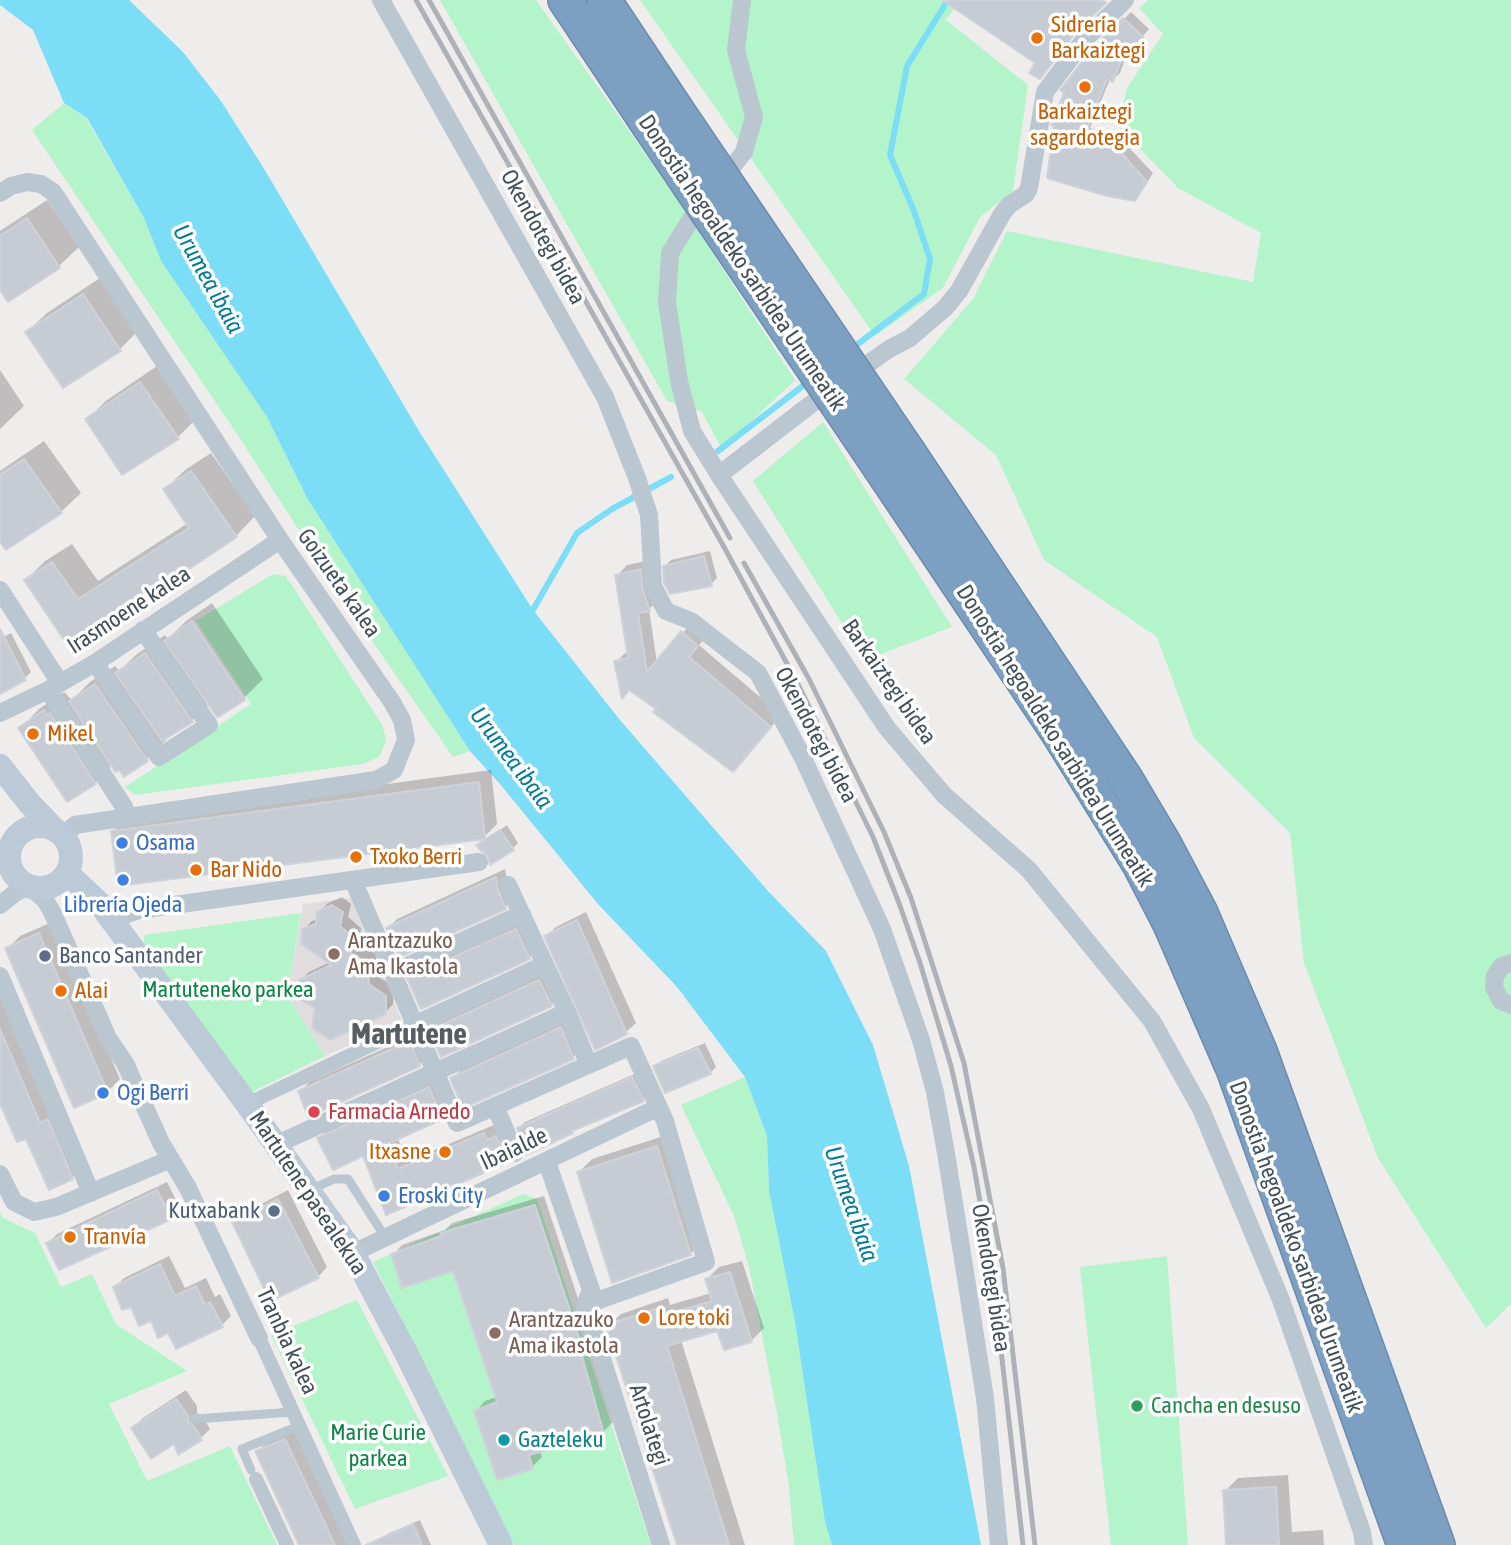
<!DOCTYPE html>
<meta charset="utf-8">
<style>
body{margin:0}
canvas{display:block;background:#efecec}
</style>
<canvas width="1511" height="1545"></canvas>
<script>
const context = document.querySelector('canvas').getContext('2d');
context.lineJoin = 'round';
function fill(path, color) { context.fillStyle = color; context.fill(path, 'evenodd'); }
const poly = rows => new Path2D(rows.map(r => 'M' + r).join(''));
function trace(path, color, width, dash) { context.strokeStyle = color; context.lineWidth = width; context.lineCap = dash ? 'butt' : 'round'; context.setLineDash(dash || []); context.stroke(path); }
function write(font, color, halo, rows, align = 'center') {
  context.font = font + ' "Asap Condensed",sans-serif'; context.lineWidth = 7; context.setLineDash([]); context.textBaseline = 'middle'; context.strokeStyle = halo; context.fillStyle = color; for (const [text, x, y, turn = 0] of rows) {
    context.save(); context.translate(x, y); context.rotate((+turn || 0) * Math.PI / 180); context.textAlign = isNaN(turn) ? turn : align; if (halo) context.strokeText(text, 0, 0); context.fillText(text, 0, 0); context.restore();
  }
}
fill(poly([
 [351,898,402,1021,325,1056,287,995,303,904]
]), '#e1ddde');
fill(poly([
 [440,0,536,0,678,200,795,380,722,449,702,412,667,401],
 [640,0,961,0,946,20,1028,85,1013,191,980,217,943,288,875,336],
 [1148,0,1511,0,1511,1304,1486,1328,1378,1158,1304,963,1290,833,1194,738,1157,637,1044,560,996,455,904,379,973,299,1007,231,1253,282,1261,233,1178,188,1118,126,1127,88,1163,34,1139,8],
 [64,103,86,118,144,218,161,261,267,417,307,498,470,751,453,757,347,605,239,437,32,130],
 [823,422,952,627,865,660,753,481],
 [273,574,286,576,383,726,386,741,379,757,363,764,135,795,125,787,251,704,196,621],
 [301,913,287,995,325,1056,252,1092,143,945,145,935],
 [745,1077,767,1136,769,1191,795,1322,825,1522,832,1545,794,1545,789,1486,776,1408,749,1267,734,1216,681,1105],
 [523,1194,537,1199,651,1545,514,1545,373,1262],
 [0,1212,3,1218,35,1233,61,1287,92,1274,116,1324,187,1371,109,1404,147,1481,230,1446,277,1545,0,1545],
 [1167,1256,1188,1545,1111,1545,1080,1267],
 [357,1300,448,1476,355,1509,271,1335]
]), '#b4f4cb');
fill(poly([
 [0,0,129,0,183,52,221,101,263,167,419,431,533,610,620,720,768,891,826,951,873,1045,909,1166,981,1545,832,1545,825,1522,795,1322,769,1191,767,1136,745,1077,677,987,598,904,500,784,470,751,307,498,267,417,161,261,144,218,87,118,64,103,33,30,0,5]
]), '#7bdef6');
fill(poly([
 [1131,12,1149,29,1127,54,1120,73,1113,80,1110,79,1090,128,1121,139,1153,173,1142,191,1135,199,1049,177,1094,49],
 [47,200,79,247,59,266,9,300,0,286,0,231],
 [103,276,139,330,119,350,27,332,47,313],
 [160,364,197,418,178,437,87,419,107,400],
 [0,370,24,406,0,429],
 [44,441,81,493,61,512,6,547,0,538,0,471],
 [211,453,255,516,236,536,70,646,26,580,45,561,72,544,98,581,188,523,165,489,185,470],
 [710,551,717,578,711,584,665,566,671,560],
 [651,560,660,599,649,609,657,663,693,621,708,635,699,645,781,715,744,759,658,709,616,662,627,651,617,576,627,565],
 [212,603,263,679,244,698,217,714,210,703,192,720,164,738,166,740,146,760,120,767,112,765,95,783,20,729,39,709,64,692,72,700,90,682,115,666,119,671,137,654,165,635,168,639,186,621],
 [11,633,31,672,25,678,0,692,0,639],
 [491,770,497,824,484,837,112,832,125,819],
 [507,825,518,843,512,849,490,854,479,845],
 [505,869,507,880,515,898,505,907,399,955,388,928,397,919],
 [342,897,351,904,348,917,361,928,359,944,376,954,376,975,394,987,393,1004,385,1013,317,1007,300,981,309,972,330,962,303,930,312,921,318,919,319,912,328,903],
 [586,912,636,1023,626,1032,596,1047,546,936,556,927],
 [526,921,538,948,529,958,410,979,419,969],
 [52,922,120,1079,107,1092,7,949,20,936],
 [0,969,85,1165,72,1178,27,1136,0,1100],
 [549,971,560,995,551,1005,432,1031,441,1021],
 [571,1019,583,1048,573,1057,452,1078,462,1069],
 [419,1033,429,1055,419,1065,300,1092,309,1082],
 [705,1043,716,1067,710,1073,666,1091,655,1067,661,1061],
 [639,1072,649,1094,643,1100,577,1127,572,1132,519,1128,525,1122],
 [439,1079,451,1108,442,1117,397,1137,408,1161,494,1125,517,1152,508,1161,387,1213,364,1154,319,1139,328,1129],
 [670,1134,703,1241,690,1254,579,1172,592,1159],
 [167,1182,180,1208,171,1218,48,1243,57,1234],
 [288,1190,327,1267,318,1277,234,1222,244,1213],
 [544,1196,593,1344,591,1346,613,1422,603,1432,539,1450,542,1457,532,1467,476,1411,485,1401,497,1397,454,1269,393,1255,402,1245,445,1230,452,1223],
 [169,1256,185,1288,206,1278,215,1297,220,1294,231,1316,222,1325,169,1330,131,1305,115,1287,124,1278],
 [742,1261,764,1328,751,1341,718,1329,681,1340,745,1545,678,1545,608,1326,621,1314,668,1298,670,1305,711,1293,707,1279,719,1267],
 [186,1390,197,1406,197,1413,203,1417,210,1429,201,1438,174,1442,133,1428,143,1418],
 [294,1431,349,1545,301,1545,257,1452,267,1442],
 [1288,1475,1292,1532,1323,1530,1324,1545,1228,1545,1225,1491,1238,1478],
 [420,1520,431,1545,383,1545,381,1540,387,1534]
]), '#0003');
trace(poly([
 [850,350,924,294,930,259,914,211,890,155,907,66,948,0],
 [718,451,808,382],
 [530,615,577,533,612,509,671,477]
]), '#7bdef6', 6);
const building = poly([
 [942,0,1103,0,1106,3,1075,33,1040,79,1029,73,1035,63,942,0],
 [1123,18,1143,37,1120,63,1113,82,1107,79,1084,136,1114,145,1147,182,1135,201,1107,196,1047,178,1054,126,1051,125,1064,93,1060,90,1093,48,1123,18],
 [27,218,60,268,8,302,0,290,0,236,27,218],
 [83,294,121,351,63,388,25,332,83,294],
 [140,382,179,439,122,475,85,419,140,382],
 [24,459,62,513,6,550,0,542,0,475,24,459],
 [191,471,237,537,70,649,24,580,52,562,78,599,189,528,163,489,191,471],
 [704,556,712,586,670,594,664,583,663,566,704,556],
 [641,569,642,587,650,611,638,613,647,672,681,631,698,646,689,657,771,727,733,772,653,712,656,709,629,690,622,699,614,661,628,658,615,575,641,569],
 [192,621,245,700,220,716,217,717,164,641,192,621],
 [0,629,26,680,0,694,0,629],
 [145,653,193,722,162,741,115,673,145,653],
 [95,684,148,761,124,777,119,770,115,772,69,701,95,684],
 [44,710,47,715,50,713,96,784,67,802,18,728,44,710],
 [479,782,485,839,118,886,111,831,479,782],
 [500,830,514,850,490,865,488,856,481,851,476,845,500,830],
 [496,877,498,890,506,909,399,957,386,928,496,877],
 [332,905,343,912,340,926,353,937,351,953,368,963,369,984,386,996,386,1014,330,1040,312,1028,315,1008,297,998,299,980,331,965,301,944,302,929,316,924,317,912,332,905],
 [577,920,627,1034,595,1050,544,936,577,920],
 [516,929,530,959,421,1009,407,978,516,929],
 [39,933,108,1093,74,1108,5,948,39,933],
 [539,980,552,1006,441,1057,430,1030,539,980],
 [561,1027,574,1059,463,1108,450,1078,561,1027],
 [0,1029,40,1123,48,1119,73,1179,49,1190,26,1139,17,1142,0,1104,0,1029],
 [410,1041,420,1066,308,1117,298,1091,410,1041],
 [698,1048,711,1074,665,1093,653,1066,698,1048],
 [632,1077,644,1101,572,1131,573,1133,526,1155,517,1128,632,1077],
 [429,1087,443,1119,387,1144,398,1169,484,1133,487,1140,496,1136,509,1162,386,1215,363,1156,333,1170,317,1138,429,1087],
 [657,1146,691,1255,612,1283,577,1172,657,1146],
 [157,1190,172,1219,59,1270,46,1243,157,1190],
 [278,1199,319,1278,270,1301,232,1222,278,1199],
 [535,1205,585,1355,582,1356,604,1434,529,1455,533,1469,497,1480,474,1411,497,1402,453,1271,402,1288,391,1254,441,1236,440,1233,535,1205],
 [160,1264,175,1296,196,1286,205,1305,210,1302,223,1327,176,1349,168,1333,158,1338,151,1321,139,1326,131,1307,122,1310,113,1287,160,1264],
 [730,1272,752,1342,724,1350,717,1331,667,1346,729,1545,677,1545,606,1325,656,1309,658,1317,712,1301,705,1279,730,1272],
 [176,1399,188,1416,188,1422,194,1426,202,1440,178,1455,174,1444,151,1459,131,1428,176,1399],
 [285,1439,335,1545,299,1545,255,1451,285,1439],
 [1276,1487,1279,1545,1226,1545,1223,1490,1276,1487],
 [413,1524,422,1545,366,1545,413,1524]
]);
fill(building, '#c7cbd3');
trace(building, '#cfd2d9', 2);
const motorway = poly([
 [565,0,649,126],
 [604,0,675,107],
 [908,451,1126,779,1165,845,1201,913,1260,1051,1438,1545],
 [880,468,1058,733,1139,864,1170,924,1233,1069,1404,1545]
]);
trace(motorway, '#698bae', 36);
trace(poly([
 [310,1190,334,1179,348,1179,385,1237],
 [194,1419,293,1412],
 [251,1470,242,1449,299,1426]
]), '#bac7d1', 9);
trace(poly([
 [247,1104,414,1025],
 [259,1338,354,1545],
 [256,1479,287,1545]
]), '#bac7d1', 14);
trace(poly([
 [381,0,605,397,637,478,649,515,653,586,666,611,691,621,758,673,803,758,882,929,921,1040,935,1092,946,1153,985,1398,999,1545],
 [1125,0,1084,40,1045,92,1029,188,1026,194,1009,205,1002,214,959,291,945,308,910,338,889,349,810,405,719,475,887,728,944,795,1029,870,1152,1021,1201,1109,1281,1300,1362,1532,1364,1545],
 [0,193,11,186,27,182,41,184,53,192,280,540,392,702,402,720,406,740,394,770,376,780,75,825,63,836],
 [719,475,692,431,679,381,667,302,670,253,691,219,744,152,754,117,736,50,742,0],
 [0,590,60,683],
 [95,663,159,757,209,725,143,630],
 [48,690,124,807,128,816],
 [0,713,48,690,95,663,280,540],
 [353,880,457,1123,631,1046,665,1121,706,1262,585,1305],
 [508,885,567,1012],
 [0,905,15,893,29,886,45,900,52,912,108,1038,125,1063,161,1143,188,1188,259,1338],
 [113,923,124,915,139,910,479,862],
 [1511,963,1502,966,1495,976,1494,987,1501,1001,1511,1005],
 [394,972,522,914],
 [0,976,91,1193],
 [414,1025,544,965],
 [495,1106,515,1153],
 [275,1145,567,1012,589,1065],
 [547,1162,591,1290,585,1305,661,1545],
 [0,1174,14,1202,34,1212,56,1207,171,1159],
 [353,1253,659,1107]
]), '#bac7d1', 18);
trace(poly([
 [0,766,30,804,53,828],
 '9 857a31 31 0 1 1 62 0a31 31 0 1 1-62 0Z',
 [67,873,100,904,247,1104,353,1253,405,1351,501,1545]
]), '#bccad8', 24);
trace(motorway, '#7da0c2', 33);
trace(poly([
 [416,0,724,547,798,684,873,837,899,903,920,963,951,1066,974,1167,992,1270,1023,1545],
 [429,0,730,538],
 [744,563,809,679,884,832,911,898,964,1063,1003,1268,1035,1545]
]), '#adb1b8', 5);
const motorwayBridge = poly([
 [675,107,908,451],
 [649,126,880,468]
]);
trace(motorwayBridge, '#698bae', 36, []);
trace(motorwayBridge, '#7da0c2', 33);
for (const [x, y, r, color] of [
 [1037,38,7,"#e8710a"],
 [1085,87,7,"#e8710a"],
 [33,734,7,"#e8710a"],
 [122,843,7,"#3f7fe0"],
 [356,857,7,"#e8710a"],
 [196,870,7,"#e8710a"],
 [123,880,7,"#3f7fe0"],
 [334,954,7,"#8d6e63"],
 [45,956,7,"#5c6f8a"],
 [61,991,7,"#e8710a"],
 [103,1093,7,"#3f7fe0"],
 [314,1112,7,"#e0444e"],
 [445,1152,7,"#e8710a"],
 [384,1196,7,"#3f7fe0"],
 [274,1211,7,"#5c6f8a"],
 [70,1237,7,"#e8710a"],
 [644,1318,7,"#e8710a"],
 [495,1333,7,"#8d6e63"],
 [1137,1406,7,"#2e9e5b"],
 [504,1440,7,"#0f9aa8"]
]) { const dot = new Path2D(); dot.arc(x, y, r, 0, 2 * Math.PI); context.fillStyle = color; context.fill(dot); trace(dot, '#fff', 2.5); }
write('23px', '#c56008', '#fff', [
 ["Sidrería",1051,25],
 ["Barkaiztegi",1051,51],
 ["Barkaiztegi",1085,112,"center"],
 ["sagardotegia",1085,138,"center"],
 ["Mikel",47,734],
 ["Txoko Berri",370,857],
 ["Bar Nido",210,870],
 ["Alai",75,991],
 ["Itxasne",431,1152,"right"],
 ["Tranvía",84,1237],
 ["Lore toki",658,1318]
], 'left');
write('23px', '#42505c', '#fff', [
 ["Okendotegi bidea",543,237,61],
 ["Donostia hegoaldeko sarbidea Urumeatik",742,263,56],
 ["Goizueta kalea",339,583,55],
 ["Irasmoene kalea",129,610,-33],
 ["Barkaiztegi bidea",889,682,55],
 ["Okendotegi bidea",816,735,62],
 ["Donostia hegoaldeko sarbidea Urumeatik",1055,736,58],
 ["Ibaialde",514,1149,-25],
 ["Martutene pasealekua",308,1193,56],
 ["Donostia hegoaldeko sarbidea Urumeatik",1296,1247,70],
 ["Okendotegi bidea",991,1278,81],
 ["Tranbia kalea",287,1341,65],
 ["Artolategi",649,1425,72]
]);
write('23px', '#366cbe', '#fff', [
 ["Osama",136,843],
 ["Librería Ojeda",123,905,"center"],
 ["Ogi Berri",117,1093],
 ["Eroski City",398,1196]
], 'left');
write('23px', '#785e54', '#fff', [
 ["Arantzazuko",348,941],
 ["Ama Ikastola",348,967],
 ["Arantzazuko",509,1320],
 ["Ama ikastola",509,1346]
], 'left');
write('23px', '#4e5e75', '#fff', [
 ["Banco Santander",59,956],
 ["Kutxabank",260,1211,"right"]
], 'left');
write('23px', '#0c8546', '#fff', [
 ["Martuteneko parkea",228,990],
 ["Marie Curie",378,1433],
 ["parkea",378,1459]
]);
write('23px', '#be3a42', '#fff', [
 ["Farmacia Arnedo",328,1112]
], 'left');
write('23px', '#27864d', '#fff', [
 ["Cancha en desuso",1151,1406]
], 'left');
write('23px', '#0d838f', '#fff', [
 ["Gazteleku",518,1440]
], 'left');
write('italic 24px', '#037c99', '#fff', [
 ["Urumea ibaia",208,279,61],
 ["Urumea ibaia",511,758,53],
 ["Urumea ibaia",851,1204,71]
]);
write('bold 30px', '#585d62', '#fff', [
 ["Martutene",409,1035]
]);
</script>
